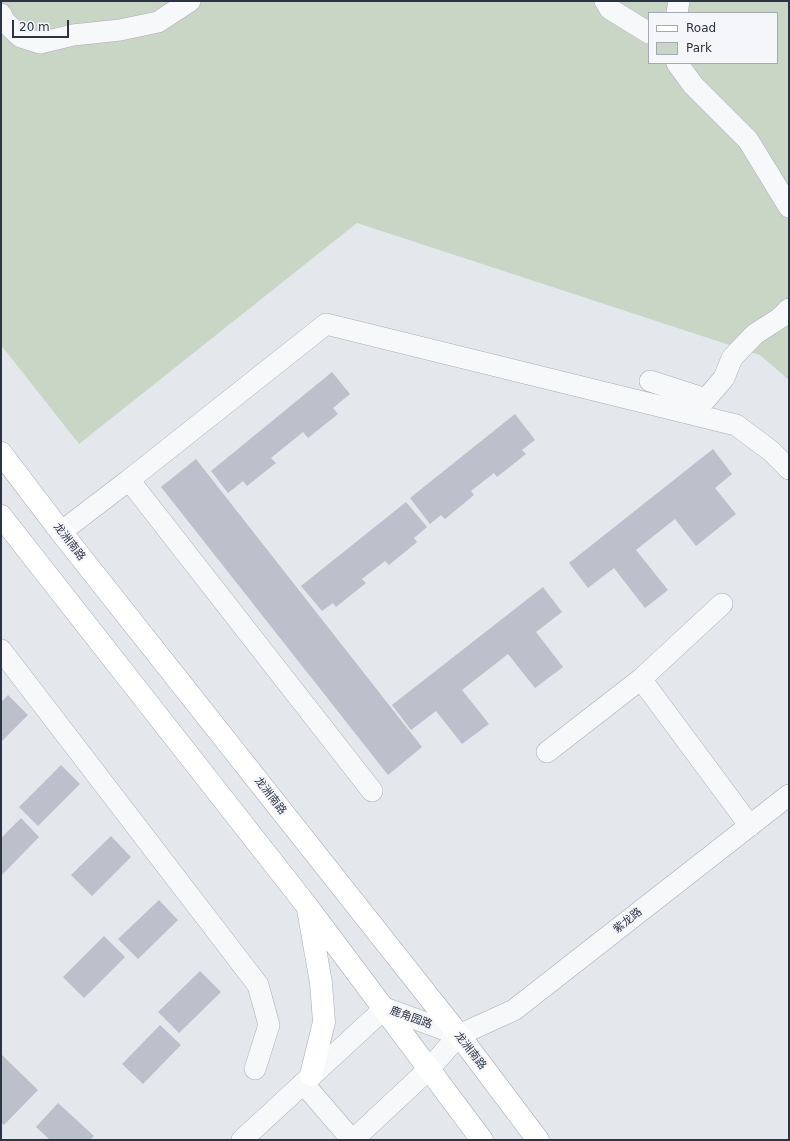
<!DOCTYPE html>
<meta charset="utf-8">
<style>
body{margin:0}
#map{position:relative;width:790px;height:1141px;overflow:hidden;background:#e4e7ec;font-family:"DejaVu Sans",sans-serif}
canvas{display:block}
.frame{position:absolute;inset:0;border:2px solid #2b3445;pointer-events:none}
.legend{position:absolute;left:648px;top:12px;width:130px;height:52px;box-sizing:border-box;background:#f4f6f9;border:1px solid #a4a8b1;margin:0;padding:5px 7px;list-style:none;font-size:12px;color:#2b3445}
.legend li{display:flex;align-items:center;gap:8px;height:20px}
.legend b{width:20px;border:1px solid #a4a8b1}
.scale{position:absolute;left:12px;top:20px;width:57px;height:18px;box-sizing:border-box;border:2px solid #2b3445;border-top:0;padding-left:5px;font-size:12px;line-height:14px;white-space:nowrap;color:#2b3445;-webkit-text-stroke:3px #f4f6f9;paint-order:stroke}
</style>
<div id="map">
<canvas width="790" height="1141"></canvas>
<div class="frame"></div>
<ul class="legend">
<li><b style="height:5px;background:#fff"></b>Road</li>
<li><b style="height:11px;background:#c9d6c5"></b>Park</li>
</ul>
<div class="scale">20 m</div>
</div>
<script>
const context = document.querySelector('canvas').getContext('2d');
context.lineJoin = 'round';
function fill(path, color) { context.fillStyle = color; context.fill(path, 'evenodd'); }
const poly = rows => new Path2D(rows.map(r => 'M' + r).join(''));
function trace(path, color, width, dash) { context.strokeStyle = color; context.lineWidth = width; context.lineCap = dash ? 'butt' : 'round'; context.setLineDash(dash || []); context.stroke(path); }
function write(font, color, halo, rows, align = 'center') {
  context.font = font + ' "DejaVu Sans","Noto Sans SC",sans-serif'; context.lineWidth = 4; context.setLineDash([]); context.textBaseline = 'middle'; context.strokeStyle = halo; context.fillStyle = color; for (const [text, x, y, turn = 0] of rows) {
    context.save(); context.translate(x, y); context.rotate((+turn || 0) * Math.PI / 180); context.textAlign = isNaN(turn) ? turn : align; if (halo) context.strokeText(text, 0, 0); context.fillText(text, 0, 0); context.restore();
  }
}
fill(poly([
 [1,1,789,1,789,380,760,355,357,223,79,444,1,345],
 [649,13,777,13,777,63,649,63]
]), '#c9d6c5');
fill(poly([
 [332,372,350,394,333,408,338,414,308,438,303,432,271,458,276,463,247,486,243,481,228,493,211,471],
 [515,414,535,440,522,450,526,454,497,477,494,473,471,491,474,495,445,519,441,515,430,524,410,498],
 [713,449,732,474,715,488,736,514,696,546,675,519,636,550,668,590,645,608,614,568,588,588,569,563],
 [196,459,422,747,388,775,161,487],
 [406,502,427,527,414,538,417,542,389,565,385,561,362,579,366,583,336,607,333,603,322,611,301,586],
 [543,587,562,612,536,632,563,667,535,688,508,654,462,690,489,724,462,744,436,711,411,730,392,705],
 [8,695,28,715,1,742,1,702],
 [61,765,80,784,38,826,19,807],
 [21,818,39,837,1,876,1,838],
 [111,836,131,857,92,896,71,875],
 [159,900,178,920,138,959,118,939],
 [104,936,125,957,84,998,63,977],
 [200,971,221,992,179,1033,158,1012],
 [160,1025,181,1045,143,1084,122,1064],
 [1,1054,38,1090,4,1125,1,1122],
 [58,1103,94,1136,90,1140,50,1140,36,1127]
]), '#bbc0ca');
const minor = poly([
 [605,1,610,9,649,33],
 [677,13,679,1],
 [1,14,4,21,21,37,40,43,73,35,120,30,158,22,190,1],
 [677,63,693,85,748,140,789,207],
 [650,381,706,399,724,378,732,358,755,334,780,318,789,309],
 [61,532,129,480],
 [1,650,258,985,269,1025,255,1069],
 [641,679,722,604],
 [547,752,641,679,750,826],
 [372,791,129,480,326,324,736,425,771,451,789,469],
 [303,1083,352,1140],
 [242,1140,385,1008,459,1035],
 [353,1140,429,1069,459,1035,514,1010,789,795]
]);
const major = poly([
 [1,453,61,532,459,1035,538,1140],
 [1,516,307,906,482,1140],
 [308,909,321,983,324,1022,311,1075]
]);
trace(minor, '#a9aeb7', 22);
trace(major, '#a3abb8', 23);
trace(minor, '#f7f8fa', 21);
trace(major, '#fff', 22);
write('11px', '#2b3445', '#f4f6f9', [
 ["龙洲南路",69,542,52],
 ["龙洲南路",270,796,52],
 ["紫龙路",628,921,-38],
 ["鹿角园路",411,1018,20],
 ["龙洲南路",470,1051,52]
]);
</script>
